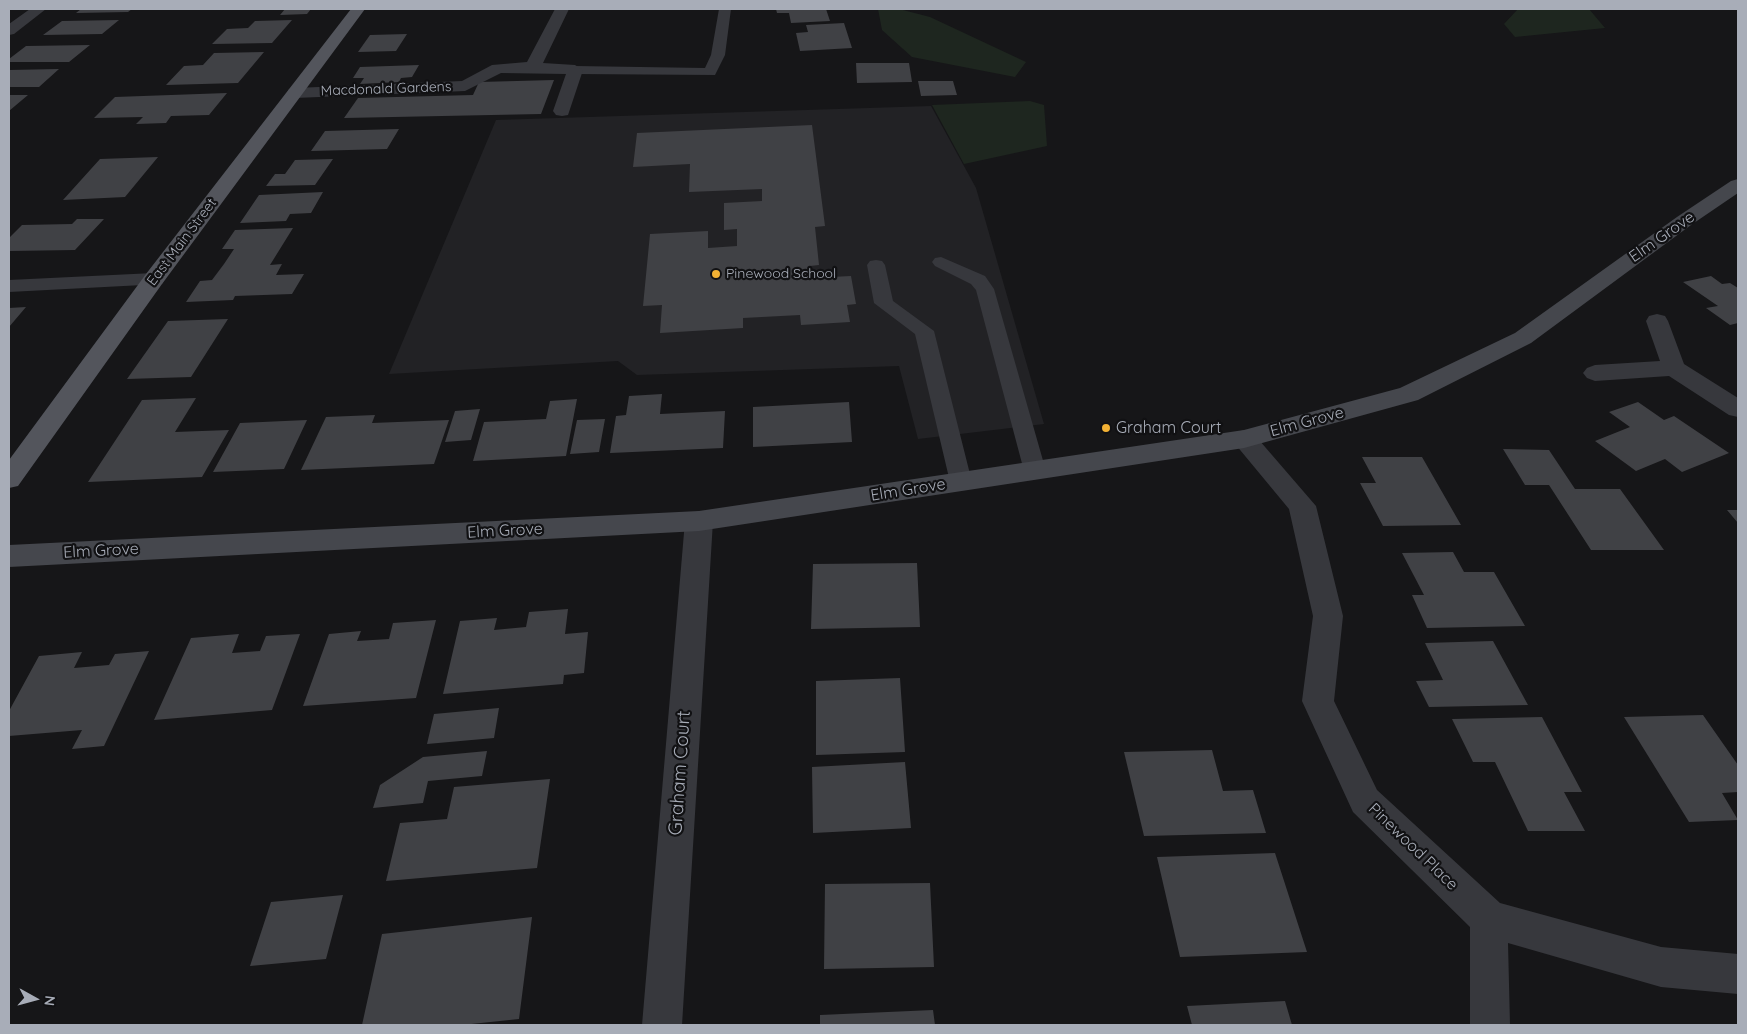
<!DOCTYPE html>
<style>
body{margin:0}
#map{position:relative;width:1747px;height:1034px;overflow:hidden;background:#161618;font-family:Quicksand,sans-serif}
canvas{display:block}
.frame{position:absolute;inset:0;border:10px solid #a8adb8;pointer-events:none}
.north{position:absolute;left:10px;top:974px;width:50px;height:50px;-webkit-text-stroke:4px #111113;paint-order:stroke;rotate:97deg;font-size:14px;font-weight:700;line-height:20px;text-align:center;color:#a8adb8}
.north::after{content:'';display:block;margin:auto;width:18px;height:22px;background:#a8adb8;clip-path:polygon(50% 0,100% 100%,50% 72%,0 100%)}
</style>
<div id="map">
<canvas width="1747" height="1034"></canvas>
<div class="frame"></div>
<div class="north">N</div>
</div>
<script>
const context = document.querySelector('canvas').getContext('2d');
context.lineJoin = 'round';
function fill(path, color) { context.fillStyle = color; context.fill(path, 'evenodd'); }
const poly = rows => new Path2D(rows.map(r => 'M' + r).join(''));
function trace(path, color, width, dash) { context.strokeStyle = color; context.lineWidth = width; context.lineCap = dash ? 'butt' : 'round'; context.setLineDash(dash || []); context.stroke(path); }
function write(font, color, halo, rows, align = 'center') {
  context.font = font + ' Quicksand,sans-serif'; context.lineWidth = 4.5; context.setLineDash([]); context.textBaseline = 'middle'; context.strokeStyle = halo; context.fillStyle = color; for (const [text, x, y, turn = 0] of rows) {
    context.save(); context.translate(x, y); context.rotate((+turn || 0) * Math.PI / 180); context.textAlign = isNaN(turn) ? turn : align; if (halo) context.strokeText(text, 0, 0); context.fillText(text, 0, 0); context.restore();
  }
}
fill(poly([
 [931,106,976,188,1044,424,918,439,899,366,637,375,618,361,389,374,496,120]
]), '#222225');
fill(poly([
 [878,9,899,9,930,17,1026,62,1015,77,912,57,882,30],
 [1518,9,1589,9,1605,28,1515,37,1504,24],
 [1030,101,1044,105,1047,146,964,164,932,105]
]), '#1e261f');
fill(poly([
 [81,9,132,9,128,12,76,13],
 [285,9,311,9,307,14,280,15],
 [776,9,826,9,830,21,791,23,789,13,777,13],
 [119,20,102,34,43,35,62,21],
 [292,20,272,43,212,44,227,29,248,28,255,21],
 [844,23,852,48,800,51,796,33,808,32,806,25],
 [407,34,396,51,358,52,370,35],
 [90,45,69,62,9,62,9,59,26,46],
 [264,52,238,83,166,85,184,66,203,65,214,53],
 [856,63,909,63,912,82,857,83],
 [419,65,412,77,401,78,399,82,360,84,364,78,353,78,360,67],
 [59,69,39,87,9,87,9,70],
 [554,80,541,114,344,118,358,98,473,95,479,82],
 [918,81,953,81,957,95,921,96],
 [227,93,209,115,171,116,166,123,136,124,143,117,94,118,115,97],
 [9,95,28,95,9,111],
 [812,125,825,226,815,227,819,265,810,266,811,278,851,276,856,304,847,305,850,322,801,325,800,315,743,318,743,328,660,333,662,305,643,306,650,234,708,231,708,248,737,246,737,229,724,230,724,203,762,201,762,189,689,192,690,164,633,167,637,133],
 [399,129,387,149,311,151,325,131],
 [158,157,125,197,63,200,100,159],
 [333,159,315,185,266,186,275,174,285,174,295,160],
 [323,192,311,213,290,214,286,221,240,223,259,195],
 [77,219,104,219,75,250,9,251,9,238,22,225,72,224],
 [293,228,270,265,282,264,276,275,304,274,292,294,235,296,233,300,186,302,200,281,212,280,224,264,234,249,222,249,235,230],
 [1711,276,1722,284,1730,283,1738,288,1738,323,1730,325,1706,308,1718,306,1683,282],
 [26,307,9,327,9,308],
 [228,319,191,377,127,379,168,321],
 [662,394,660,414,725,411,723,448,610,453,616,416,626,415,629,396],
 [196,398,175,432,229,430,202,477,88,482,142,400],
 [577,399,566,456,473,461,484,422,546,419,550,401],
 [849,402,852,442,753,447,753,407],
 [1638,402,1664,420,1674,416,1729,453,1682,472,1665,459,1636,471,1595,441,1630,427,1609,412],
 [480,409,471,440,445,442,455,411],
 [375,415,372,423,449,420,434,464,301,470,326,417],
 [605,419,599,452,570,454,577,420],
 [307,420,284,469,213,472,240,423],
 [1503,449,1549,450,1575,489,1620,489,1664,550,1591,550,1549,485,1525,485],
 [1362,457,1422,457,1461,525,1383,526,1360,483,1376,483],
 [1727,510,1738,510,1738,523],
 [1453,552,1464,572,1494,572,1525,626,1427,628,1412,595,1424,595,1402,553],
 [917,563,920,627,811,629,813,564],
 [568,609,565,634,588,632,584,673,564,675,563,684,443,694,460,621,497,618,494,630,526,627,529,612],
 [436,620,416,698,303,706,329,634,361,631,357,641,389,639,393,623],
 [239,634,232,653,260,651,266,636,300,634,272,710,154,720,191,638],
 [1493,641,1528,705,1429,707,1416,681,1443,680,1425,643],
 [149,651,104,746,72,749,82,730,9,736,9,711,39,656,82,652,74,668,109,665,115,654],
 [900,678,905,752,816,755,816,681],
 [499,708,494,738,427,744,434,714],
 [1703,715,1738,765,1738,792,1722,793,1738,820,1689,822,1624,717],
 [1542,717,1582,792,1564,792,1585,831,1528,831,1495,762,1473,762,1452,719],
 [1212,750,1223,791,1253,790,1266,833,1144,836,1124,752],
 [487,751,482,776,428,781,423,803,373,808,380,785,423,757],
 [905,762,911,828,813,833,812,767],
 [550,779,537,868,386,881,400,823,447,819,454,787],
 [1275,853,1307,952,1180,957,1157,857],
 [930,883,934,967,824,969,825,884],
 [343,895,326,959,250,966,271,902],
 [532,917,519,1019,462,1025,362,1025,382,934],
 [1285,1001,1292,1025,1192,1025,1187,1006],
 [933,1010,935,1025,820,1025,820,1015]
]), '#404145');
fill(poly([
 [719,9,731,9,725,55,715,75,575,74,568,70,575,66,705,68,711,55,719,9],
 [941,257,985,276,994,289,1046,471,1043,477,1035,479,1027,477,1024,471,976,290,971,284,935,266,932,262,935,258,941,257],
 [876,260,882,261,885,265,893,301,934,331,972,482,969,488,961,490,953,488,950,482,915,334,874,303,867,265,870,261,876,260]
]), '#37383d');
fill(poly([
 [30,9,46,9,14,34,9,35,9,24,30,9],
 [555,9,569,9,543,63,575,65,583,70,568,115,562,116,556,115,553,111,566,74,501,73,465,91,295,98,289,97,287,93,289,89,295,88,462,81,492,65,527,62,555,9],
 [154,273,162,274,165,279,162,284,9,292,9,280,154,273],
 [1657,314,1665,316,1668,321,1684,364,1738,398,1738,417,1729,415,1669,376,1595,381,1587,378,1583,373,1587,368,1595,365,1660,361,1646,321,1649,316,1657,314],
 [1244,430,1253,433,1316,506,1343,616,1334,701,1377,790,1500,903,1661,947,1738,954,1738,994,1661,987,1508,943,1510,1025,1470,1025,1470,927,1353,812,1302,701,1313,616,1289,509,1231,439,1235,433,1244,430],
 [699,511,709,514,713,521,682,1025,642,1025,685,521,689,514,699,511]
]), '#37383d');
fill(poly([
 [1738,179,1738,193,1691,225,1531,343,1418,400,1244,448,699,531,9,567,9,545,699,511,1244,430,1400,388,1515,333,1677,217,1731,181,1738,179]
]), '#45474d');
fill(poly([
 [351,9,365,9,162,284,18,486,9,488,9,460,146,274,351,9]
]), '#53555c');
for (const [x, y, r, color] of [
 [716,274,5,"#f2b134"],
 [1106,428,5,"#f2b134"]
]) { const dot = new Path2D(); dot.arc(x, y, r, 0, 2 * Math.PI); context.fillStyle = color; context.fill(dot); trace(dot, '#111113', 2); }
write('14px', '#a8adb8', '#111113', [
 ["Macdonald Gardens",386,89,-2],
 ["East Main Street",182,242,-53]
]);
write('14px', '#a8adb8', '#111113', [
 ["Pinewood School",726,274]
], 'left');
write('16px', '#a8adb8', '#111113', [
 ["Elm Grove",1662,237,-35],
 ["Elm Grove",1307,422,-15],
 ["Elm Grove",908,490,-9],
 ["Elm Grove",505,531,-3],
 ["Elm Grove",101,551,-3],
 ["Pinewood Place",1413,847,44]
]);
write('16px', '#a8adb8', '#111113', [
 ["Graham Court",1116,428]
], 'left');
write('19px', '#a8adb8', '#111113', [
 ["Graham Court",680,773,-86]
]);
</script>
